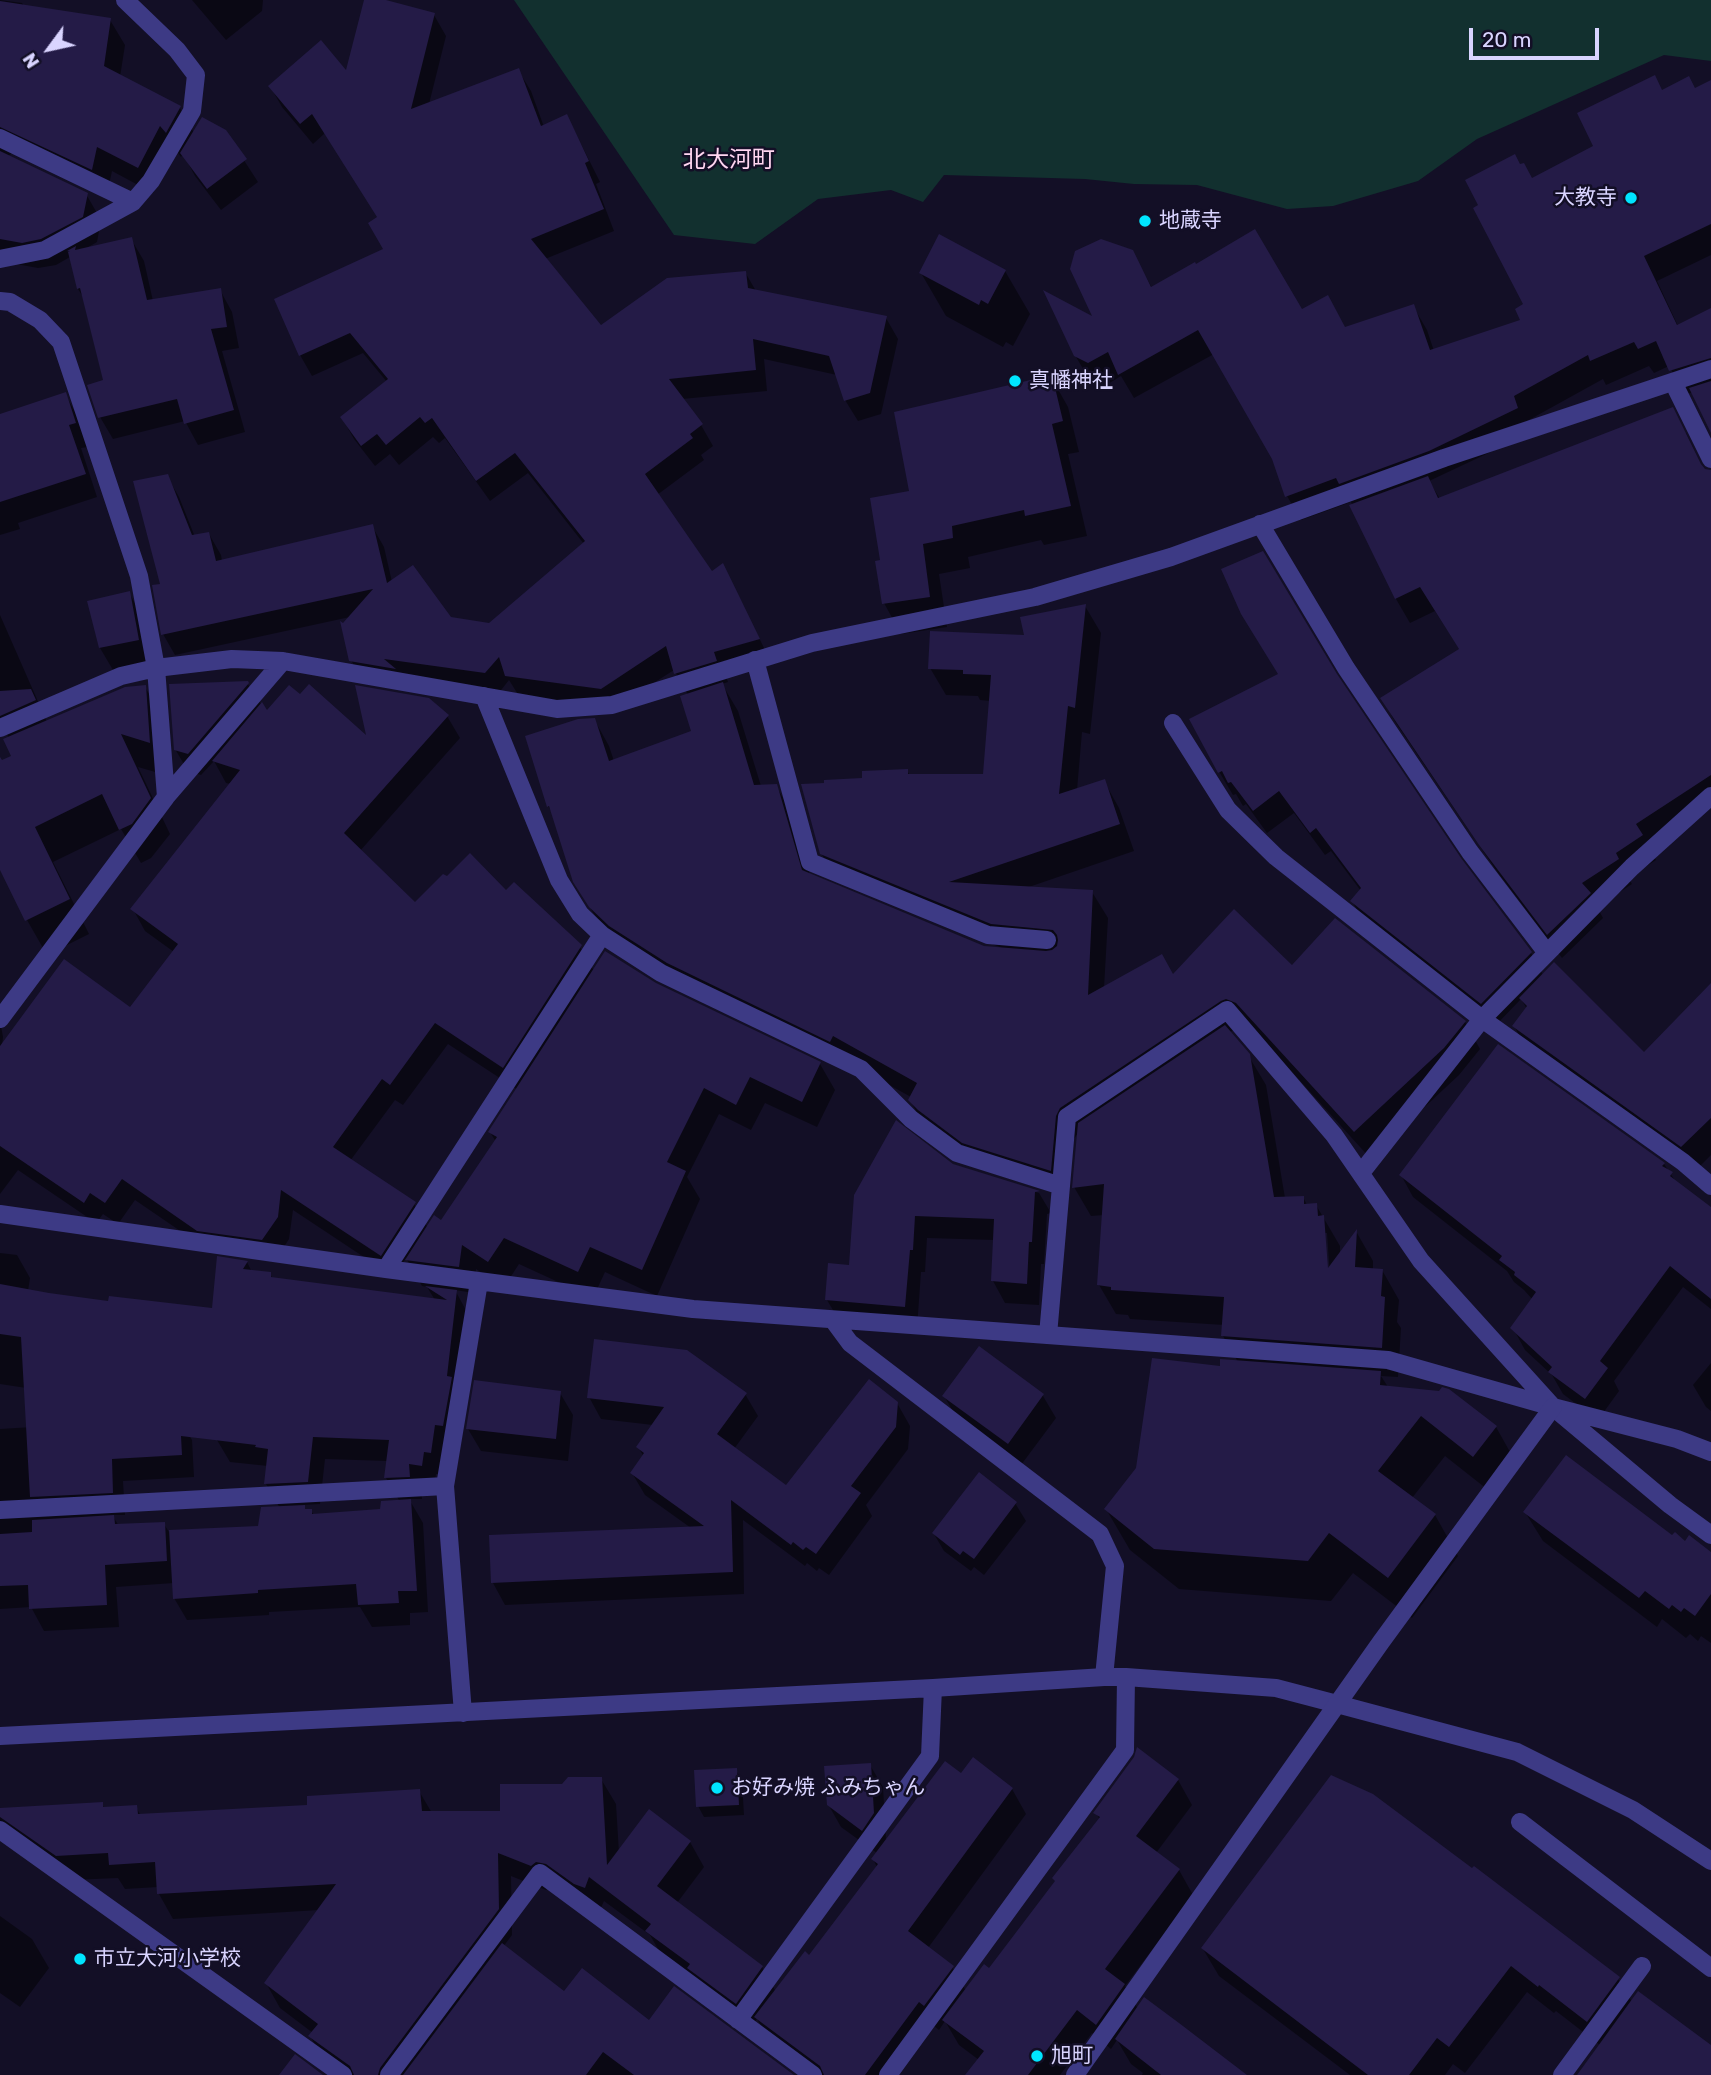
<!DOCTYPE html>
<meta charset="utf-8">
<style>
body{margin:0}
#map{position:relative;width:1711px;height:2075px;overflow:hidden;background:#130f26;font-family:Rubik,sans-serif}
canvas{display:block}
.north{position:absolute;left:14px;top:14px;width:70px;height:70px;-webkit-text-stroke:5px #130f26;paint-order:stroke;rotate:237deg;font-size:19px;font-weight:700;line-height:28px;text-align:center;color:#d9d4ff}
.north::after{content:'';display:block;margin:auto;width:24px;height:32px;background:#d9d4ff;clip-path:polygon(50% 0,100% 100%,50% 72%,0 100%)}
.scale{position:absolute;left:1469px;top:28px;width:130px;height:32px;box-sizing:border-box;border:4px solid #d9d4ff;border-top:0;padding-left:9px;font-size:21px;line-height:24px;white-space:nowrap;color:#d9d4ff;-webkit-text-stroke:5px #130f26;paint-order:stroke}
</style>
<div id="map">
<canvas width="1711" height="2075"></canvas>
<div class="north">N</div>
<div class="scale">20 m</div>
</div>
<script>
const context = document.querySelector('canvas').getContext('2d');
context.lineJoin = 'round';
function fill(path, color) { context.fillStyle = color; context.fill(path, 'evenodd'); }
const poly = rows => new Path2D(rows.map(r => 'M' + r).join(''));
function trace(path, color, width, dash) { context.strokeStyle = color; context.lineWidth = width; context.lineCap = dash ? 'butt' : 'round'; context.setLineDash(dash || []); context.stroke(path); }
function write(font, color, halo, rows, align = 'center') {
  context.font = font + ' Rubik,"Noto Sans JP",sans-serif'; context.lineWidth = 5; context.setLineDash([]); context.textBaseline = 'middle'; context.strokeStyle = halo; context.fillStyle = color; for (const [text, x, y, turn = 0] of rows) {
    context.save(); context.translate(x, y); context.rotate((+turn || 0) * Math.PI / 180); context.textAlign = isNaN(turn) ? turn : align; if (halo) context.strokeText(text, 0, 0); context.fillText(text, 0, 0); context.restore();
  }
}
fill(poly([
 [514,0,1711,0,1711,61,1664,55,1477,139,1418,181,1333,206,1287,209,1197,185,1134,184,1085,179,944,175,923,202,891,190,818,199,755,244,674,235]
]), '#12302f');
fill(poly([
 [0,0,22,3,24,6,110,20,125,45,120,77,180,108,194,133,225,131,258,182,221,210,195,176,183,154,181,157,175,149,153,193,112,171,107,194,14,152,8,156,86,194,101,220,97,242,85,249,131,239,144,261,153,301,220,290,232,312,239,348,222,351,245,432,198,445,185,421,113,439,100,417,105,381,85,300,78,289,70,257,56,265,38,268,0,261],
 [192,0,263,0,262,11,226,40],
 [366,0,379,0,434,15,446,36,429,104,518,70,531,91,544,127,567,116,600,182,596,184,614,231,545,259,601,327,745,272,756,291,886,318,898,339,881,414,858,421,845,400,837,375,764,359,767,391,682,399,701,425,713,446,701,455,704,460,657,495,711,573,723,565,770,660,725,673,728,682,722,684,738,711,761,786,776,786,792,813,810,875,984,947,1002,948,837,880,821,853,864,780,907,770,910,776,984,776,991,701,980,700,978,696,946,695,930,668,1026,637,1085,606,1101,633,1090,734,1082,732,1077,790,1104,781,1119,808,1134,851,1026,888,1092,892,1108,918,1104,988,1173,977,1293,967,1465,1022,1480,1049,1459,1075,1370,1158,1253,1029,1241,1025,1229,1033,1248,1055,1266,1085,1285,1198,1303,1197,1307,1205,1316,1205,1340,1246,1340,1254,1357,1233,1373,1261,1373,1270,1382,1270,1399,1300,1397,1322,1401,1328,1398,1377,1381,1376,1388,1387,1496,1427,1519,1468,1497,1497,1445,1456,1412,1498,1435,1515,1458,1556,1412,1618,1353,1573,1331,1601,1179,1589,1130,1550,1106,1509,1221,1368,1238,1362,1223,1336,1224,1325,1130,1319,1128,1315,1116,1314,1099,1285,1104,1215,1091,1216,1074,1187,1079,1132,1070,1144,1066,1197,979,1169,925,1127,910,1100,911,1097,848,1062,846,1067,606,934,591,909,555,817,548,806,594,719,609,746,614,761,693,732,688,695,674,670,613,709,519,696,509,680,498,694,363,682,351,660,350,617,175,655,163,634,162,585,167,476,179,497,195,537,209,534,221,555,222,561,372,526,384,547,392,582,450,619,489,625,584,544,528,473,490,501,445,438,439,443,433,437,399,465,390,454,375,466,354,439,342,418,387,382,363,353,312,376,300,355,386,250,379,219,325,133,313,144,282,107,270,86,347,74],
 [1323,1233,1327,1233,1330,1277,1326,1277],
 [1711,82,1711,255,1657,281,1678,326,1711,310,1711,429,1693,392,1685,395,1669,366,1654,373,1649,366,1606,385,1603,379,1527,421,1531,433,1429,481,1440,499,1686,433,1703,468,1711,472,1711,808,1649,849,1656,860,1628,878,1632,884,1597,907,1603,918,1562,958,1496,870,1396,723,1382,699,1460,650,1435,611,1410,623,1396,599,1351,502,1301,520,1287,496,1273,459,1214,354,1134,398,1121,376,1103,387,1090,381,1075,355,1132,251,1152,288,1301,311,1345,329,1413,306,1427,330,1434,351,1523,321,1525,305,1520,166,1532,180,1595,147,1663,92,1695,90],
 [1005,271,1030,314,1013,346,1006,342,1003,347,946,316,921,273],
 [1051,377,1068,407,1079,452,1068,454,1087,536,1044,545,1041,540,968,557,970,568,939,574,947,627,901,634,884,603,882,561,911,493],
 [65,394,78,417,88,447,81,448,97,497,18,523,20,529,0,535,0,416],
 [129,593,142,615,151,662,113,670,100,648,89,603],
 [0,615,47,722,145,687,165,721,169,776,138,767,170,834,151,858,141,863,121,829,53,862,89,934,47,955,27,920,0,866,0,763,14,756,9,738,0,722],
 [1335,675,1459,859,1531,953,1543,975,1644,1054,1711,992,1711,1155,1696,1170,1528,1051,1514,1026,1527,1009,1521,999,1495,1026,1365,924,1352,901,1361,891,1331,851,1325,855,1294,813,1267,833,1246,804,1243,806,1236,794,1233,795,1214,763],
 [247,683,267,713,369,740,447,716,460,738,360,851,415,905,506,892,580,947,594,971,655,985,820,1064,835,1090,817,1127,765,1103,751,1130,719,1114,687,1177,700,1199,657,1296,605,1272,593,1298,519,1264,504,1287,476,1269,474,1293,455,1290,468,1314,443,1475,436,1474,434,1487,421,1486,422,1499,409,1499,423,1523,428,1612,410,1613,410,1625,372,1627,360,1607,269,1612,269,1615,187,1620,174,1598,174,1583,116,1587,119,1627,44,1631,31,1607,0,1609,0,1429,179,1418,192,1440,194,1477,123,1481,125,1515,112,1515,119,1526,164,1524,169,1532,260,1528,280,1508,266,1484,268,1466,230,1462,217,1440,218,1417,0,1384,0,1253,17,1255,30,1278,28,1291,110,1303,213,1310,247,1262,252,1272,270,1274,273,1279,435,1300,427,1287,422,1286,406,1258,394,1277,293,1210,289,1239,275,1261,211,1252,135,1200,118,1224,103,1214,96,1223,18,1170,0,1194,0,1020,3,1037,2,1047,130,1010,174,952,145,931,133,909,231,784,226,783,214,761,201,775,188,771,175,749],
 [448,1044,518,1090,490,1132,496,1142,442,1222,428,1228,414,1204,350,1161,395,1100,403,1105],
 [325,1459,388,1461,386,1478,400,1502,382,1511,314,1515,311,1511,306,1511,303,1505,320,1504],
 [1498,1047,1664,1164,1678,1185,1711,1209,1711,1309,1683,1287,1614,1381,1619,1391,1598,1420,1563,1394,1552,1375,1525,1350,1513,1328,1533,1300,1524,1290,1514,1282,1507,1271,1413,1197,1401,1175],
 [952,1165,1039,1193,1051,1213,1047,1214,1044,1264,1041,1264,1039,1305,1005,1303,993,1281,995,1240,927,1238,925,1272,921,1272,917,1328,840,1322,827,1300,851,1267],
 [980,1348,1043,1396,1056,1418,1021,1465,957,1418,944,1396],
 [1711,1363,1711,1411,1706,1407,1693,1385],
 [560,1393,573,1415,568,1461,481,1451,468,1429],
 [745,1394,758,1416,734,1449,786,1488,897,1403,910,1426,908,1449,866,1505,872,1516,829,1575,819,1568,817,1571,807,1563,805,1566,743,1520,744,1594,505,1605,493,1583,691,1528,645,1495,632,1473,644,1457,638,1447,653,1425,601,1419,589,1397],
 [1015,1503,1026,1521,984,1575,974,1567,971,1571,944,1551,934,1534],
 [1525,1512,1673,1538,1711,1554,1711,1643,1701,1636,1698,1641,1690,1634,1686,1638,1662,1619,1657,1627,1543,1541],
 [870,1765,883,1787,886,1841,961,1775,1012,1789,1026,1814,928,1948,952,1967,966,1991,990,1971,1100,1820,1096,1813,1178,1780,1192,1805,1156,1853,1179,1870,1193,1895,1125,1986,1138,2009,1244,2075,1142,2075,1143,2073,1131,2064,1117,2040,1111,2049,1092,2033,1060,2075,968,2075,979,2060,959,2045,945,2021,939,2030,934,2026,897,2075,815,2075,771,2042,757,2019,751,2027,662,1956,650,1935,604,1901,599,1912,551,1887,546,1890,511,1876,512,1935,503,1947,565,1994,649,2022,791,2075,344,2075,325,2061,310,2036,313,2033,280,2008,266,1983,319,1910,173,1919,159,1894,158,1887,125,1889,118,1878,71,1880,0,1824,0,1809,102,1804,104,1808,136,1807,141,1816,309,1806,419,1791,432,1813,502,1813,563,1786,601,1779,616,1804,619,1853,690,1842,704,1867,677,1903,762,1967,776,1992,810,1957,877,1867,873,1859,877,1853,841,1827,828,1804],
 [736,1770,742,1781,744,1815,704,1817,698,1806],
 [1331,1777,1618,1979,1632,2002,1711,2047,1711,2075,1578,2075,1600,2045,1556,2011,1554,2013,1527,1992,1465,2073,1453,2064,1445,2075,1350,2075,1219,1976,1203,1949],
 [0,1916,32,1939,49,1968,20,2007,0,1993]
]), '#0007');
fill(poly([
 [364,0,386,0,435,13,411,109,519,68,541,126,567,114,589,161,585,163,604,209,531,239,601,325,667,278,746,271,748,288,887,316,870,393,844,401,829,356,753,339,756,370,669,379,703,424,690,434,693,438,645,474,712,571,723,563,760,639,714,652,717,661,674,674,666,646,601,689,505,676,499,657,485,673,384,659,396,669,349,661,340,621,343,623,373,589,161,635,152,585,160,584,133,481,168,474,192,535,209,532,216,561,373,524,387,583,413,565,451,617,489,623,585,541,515,453,476,481,432,418,425,423,420,417,386,445,377,434,361,446,340,417,388,379,350,333,299,356,274,299,383,249,368,223,377,217,312,114,300,124,268,86,321,40,346,70],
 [0,1,111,18,104,66,181,106,166,133,160,126,138,168,97,147,92,170,0,127],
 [1655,75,1662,90,1689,76,1695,88,1711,80,1711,224,1644,256,1677,325,1711,308,1711,358,1669,371,1656,341,1638,349,1634,342,1590,361,1588,355,1514,396,1518,408,1429,451,1339,484,1336,478,1285,497,1272,459,1198,330,1118,375,1108,352,1088,363,1074,356,1043,290,1092,316,1070,269,1075,251,1101,239,1133,250,1151,287,1195,262,1196,264,1255,229,1302,309,1328,295,1345,327,1414,304,1430,350,1520,320,1515,309,1523,304,1473,208,1478,205,1465,180,1515,154,1520,164,1524,163,1532,178,1593,146,1577,113],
 [202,117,226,130,247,159,207,189,180,153],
 [0,151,88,193,83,217,41,239,22,243,0,239],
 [939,234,1006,270,988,304,981,300,979,305,919,273],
 [132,237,147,300,221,288,227,327,211,329,234,410,184,424,177,399,98,418,87,385,103,380,80,288,77,289,68,252,70,252,67,251,76,246,75,250],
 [1052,375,1063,421,1052,424,1071,506,1025,516,1024,510,952,526,953,538,923,544,930,597,882,604,875,561,880,560,870,498,909,491,894,412],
 [1711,381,1711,433,1689,388],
 [66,392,76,423,69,425,86,474,0,502,0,414],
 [1673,407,1701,464,1705,469,1711,470,1711,775,1636,824,1643,835,1616,853,1619,859,1582,883,1591,893,1547,935,1479,845,1380,698,1459,649,1420,587,1395,599,1349,505,1428,476,1438,498],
 [1263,551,1337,674,1461,858,1532,952,1481,1004,1350,901,1361,888,1316,828,1310,833,1279,791,1253,811,1231,782,1228,783,1222,771,1218,773,1189,719,1278,674,1241,614,1221,569],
 [130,591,139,640,99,648,87,601],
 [1086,604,1075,708,1068,706,1059,794,1105,779,1120,824,949,882,1093,890,1088,995,1162,954,1173,974,1234,909,1292,965,1335,918,1466,1021,1444,1048,1354,1132,1236,1003,1226,999,1221,1001,1060,1108,1056,1116,1051,1171,962,1143,918,1110,908,1100,917,1083,833,1036,830,1042,667,963,609,926,589,907,573,882,549,806,547,807,525,736,578,719,595,718,609,761,691,731,680,696,723,682,754,785,777,784,802,870,984,946,1046,951,1052,950,1057,946,1058,940,1057,935,1053,930,991,924,820,854,801,784,824,783,824,780,862,778,862,771,908,769,908,774,983,774,991,675,963,674,963,670,928,669,930,631,1024,635,1020,617],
 [248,681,249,683,188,754,174,750,169,684],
 [309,684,366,735,355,685,429,698,449,715,344,833,415,902,443,874,447,876,470,853,506,890,514,882,582,945,503,1068,435,1023,390,1085,382,1079,333,1147,416,1202,381,1256,281,1190,278,1217,262,1240,197,1231,122,1179,105,1203,90,1193,84,1203,0,1146,0,1046,64,959,130,1007,178,944,130,909,240,770,212,761,262,702,267,710,289,685,300,694],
 [146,685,150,743,121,734,151,798,132,824,119,830,102,794,35,827,70,899,25,921,0,870,0,757,2,760,11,756,3,739,125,687],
 [31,689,36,700,0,716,0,691],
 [605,951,656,983,821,1062,802,1102,750,1077,736,1105,704,1088,667,1162,686,1171,642,1270,590,1247,578,1272,504,1238,488,1262,462,1245,459,1267,405,1260,434,1215,441,1220,497,1137,488,1132],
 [1554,962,1644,1052,1711,983,1711,1118,1681,1147,1512,1026,1527,1006,1519,998],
 [1225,1025,1250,1054,1274,1197,1304,1196,1304,1204,1317,1203,1318,1216,1324,1215,1328,1268,1357,1229,1355,1267,1383,1269,1381,1296,1385,1297,1382,1348,1221,1336,1224,1297,1111,1290,1111,1287,1097,1285,1104,1184,1072,1188,1078,1123],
 [1498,1044,1665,1163,1662,1166,1673,1172,1670,1176,1711,1207,1711,1299,1670,1266,1600,1361,1608,1368,1585,1399,1548,1372,1552,1367,1510,1328,1536,1292,1514,1275,1515,1272,1499,1260,1502,1256,1399,1175],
 [896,1120,953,1164,1040,1191,1035,1192,1032,1242,1029,1242,1027,1284,991,1281,994,1219,915,1216,913,1250,910,1250,905,1307,825,1300,828,1263,849,1265,854,1195],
 [217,1256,248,1261,243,1269,271,1272,271,1277,447,1300,425,1286,457,1290,447,1376,452,1377,443,1426,435,1425,431,1453,424,1452,422,1466,409,1464,410,1477,384,1478,389,1440,313,1437,308,1482,264,1484,268,1449,255,1447,256,1445,181,1436,182,1455,112,1459,113,1493,30,1497,21,1337,0,1334,0,1284,49,1293,108,1301,109,1296,212,1308],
 [594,1339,687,1350,747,1393,717,1434,786,1485,869,1379,898,1402,896,1427,851,1486,861,1493,816,1554,806,1547,803,1550,793,1542,791,1545,731,1500,733,1572,491,1583,489,1535,704,1526,630,1473,644,1453,636,1447,664,1407,587,1398],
 [979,1346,1044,1394,1008,1444,942,1396],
 [1152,1358,1220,1366,1220,1359,1381,1371,1380,1385,1439,1391,1442,1387,1449,1389,1497,1426,1473,1457,1421,1416,1378,1471,1436,1514,1388,1578,1329,1533,1308,1561,1154,1549,1104,1509,1136,1468],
 [474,1380,561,1391,556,1439,466,1429],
 [1566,1455,1672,1535,1675,1532,1685,1541,1689,1535,1711,1552,1711,1594,1695,1616,1684,1608,1681,1612,1672,1605,1669,1609,1645,1591,1639,1598,1523,1512],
 [979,1472,1017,1502,974,1559,963,1551,960,1555,932,1533],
 [411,1499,417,1591,398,1591,399,1603,358,1605,356,1584,258,1590,258,1593,173,1599,169,1530,258,1526,261,1507,305,1505,305,1509,312,1509,312,1514,380,1509,381,1501],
 [114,1515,115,1524,165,1522,167,1561,105,1565,107,1605,29,1609,28,1585,0,1586,0,1534,32,1532,32,1520],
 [1137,1747,1179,1779,1136,1836,1180,1869,1105,1969,1125,1984,1096,2025,1077,2010,1028,2075,965,2075,984,2051,942,2020,984,1964,989,1968,1055,1881,1052,1878,1100,1817,1093,1813,1134,1757],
 [973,1757,1013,1788,908,1931,954,1966,924,2006,919,2002,865,2075,824,2075,820,2066,754,2017,805,1951,809,1955,878,1864,871,1859,945,1761,961,1773],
 [871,1763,874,1813,862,1831,827,1805,824,1766],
 [737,1768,739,1805,696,1807,694,1770],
 [1331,1775,1373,1794,1472,1868,1474,1866,1620,1977,1587,2022,1539,1985,1538,1987,1511,1966,1449,2047,1437,2038,1409,2075,1368,2075,1201,1948],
 [568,1777,602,1777,607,1865,649,1809,691,1841,657,1886,763,1966,736,2004,687,1968,690,1964,645,1931,651,1924,589,1877,585,1888,574,1884,546,1864,536,1862,531,1866,498,1853,499,1909,380,2068,378,2075,354,2075,350,2066,308,2036,318,2024,264,1983,336,1884,157,1894,155,1862,109,1865,108,1853,56,1856,0,1817,0,1808,103,1802,103,1807,137,1805,138,1814,307,1805,307,1796,420,1789,422,1811,500,1811,500,1784,562,1784],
 [502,1943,564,1991,582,1968,649,2020,674,1986,794,2075,634,2075,603,2052,586,2075,403,2075],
 [1638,1991,1711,2045,1711,2075,1577,2075],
 [1144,1997,1179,2023,1247,2075,1161,2075,1115,2039],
 [295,2054,323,2075,279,2075]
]), '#241b47');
trace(poly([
 [0,138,133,202],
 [0,259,45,250,133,202,151,181,192,111,196,75,177,50,125,0],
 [0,301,10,302,40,320,61,342,139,576,156,668,166,797],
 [1673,382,1711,459],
 [1260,524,1346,668,1470,852,1547,953],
 [755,660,810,862,988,935,1047,940],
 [484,696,559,880,580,914,602,935,661,973,861,1069,911,1119,957,1153,1061,1186],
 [1173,723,1228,810,1276,857,1482,1019,1683,1162,1711,1186],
 [0,728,121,676,156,668,232,659,283,661,557,709,612,705,812,643,1035,597,1171,557,1444,458,1711,369],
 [0,1019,166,797,283,661],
 [1361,1173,1482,1019,1632,867,1711,796],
 [0,1214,386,1269,693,1309,1388,1360,1553,1407,1677,1439,1711,1452],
 [386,1269,602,935],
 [833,1320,850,1343,1100,1534,1115,1566,1104,1677],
 [1048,1335,1067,1117,1227,1010,1334,1135,1421,1261,1553,1407,1670,1505,1711,1535],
 [0,1510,445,1486],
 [463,1713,445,1486,479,1282],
 [0,1736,933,1688,1104,1677,1126,1677,1276,1688,1337,1704],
 [1520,1822,1711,1968],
 [0,1830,343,2075],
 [738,2020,930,1756,933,1688],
 [389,2075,540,1873,813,2075],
 [888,2075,1125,1750,1126,1677],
 [1562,2075,1642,1966]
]), '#3d3a85', 18);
trace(poly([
 [1337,1704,1517,1752,1633,1810,1711,1861],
 [1075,2075,1381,1642,1553,1407]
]), '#3d3a85', 18);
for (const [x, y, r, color] of [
 [1631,198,7,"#00e5ff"],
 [1145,221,7,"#00e5ff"],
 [1015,381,7,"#00e5ff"],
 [717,1788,7,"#00e5ff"],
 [80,1959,7,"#00e5ff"],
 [1037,2056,7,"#00e5ff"]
]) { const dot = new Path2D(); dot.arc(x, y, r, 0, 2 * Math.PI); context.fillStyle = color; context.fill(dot); trace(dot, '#130f26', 2.5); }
write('21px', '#d9d4ff', '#130f26', [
 ["大教寺",1617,198,"right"],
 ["地蔵寺",1159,221],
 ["真幡神社",1029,381],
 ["お好み焼 ふみちゃん",731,1788],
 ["市立大河小学校",94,1959],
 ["旭町",1051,2056]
], 'left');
write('23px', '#ffd6f0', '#130f26', [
 ["北大河町",729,160]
]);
</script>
